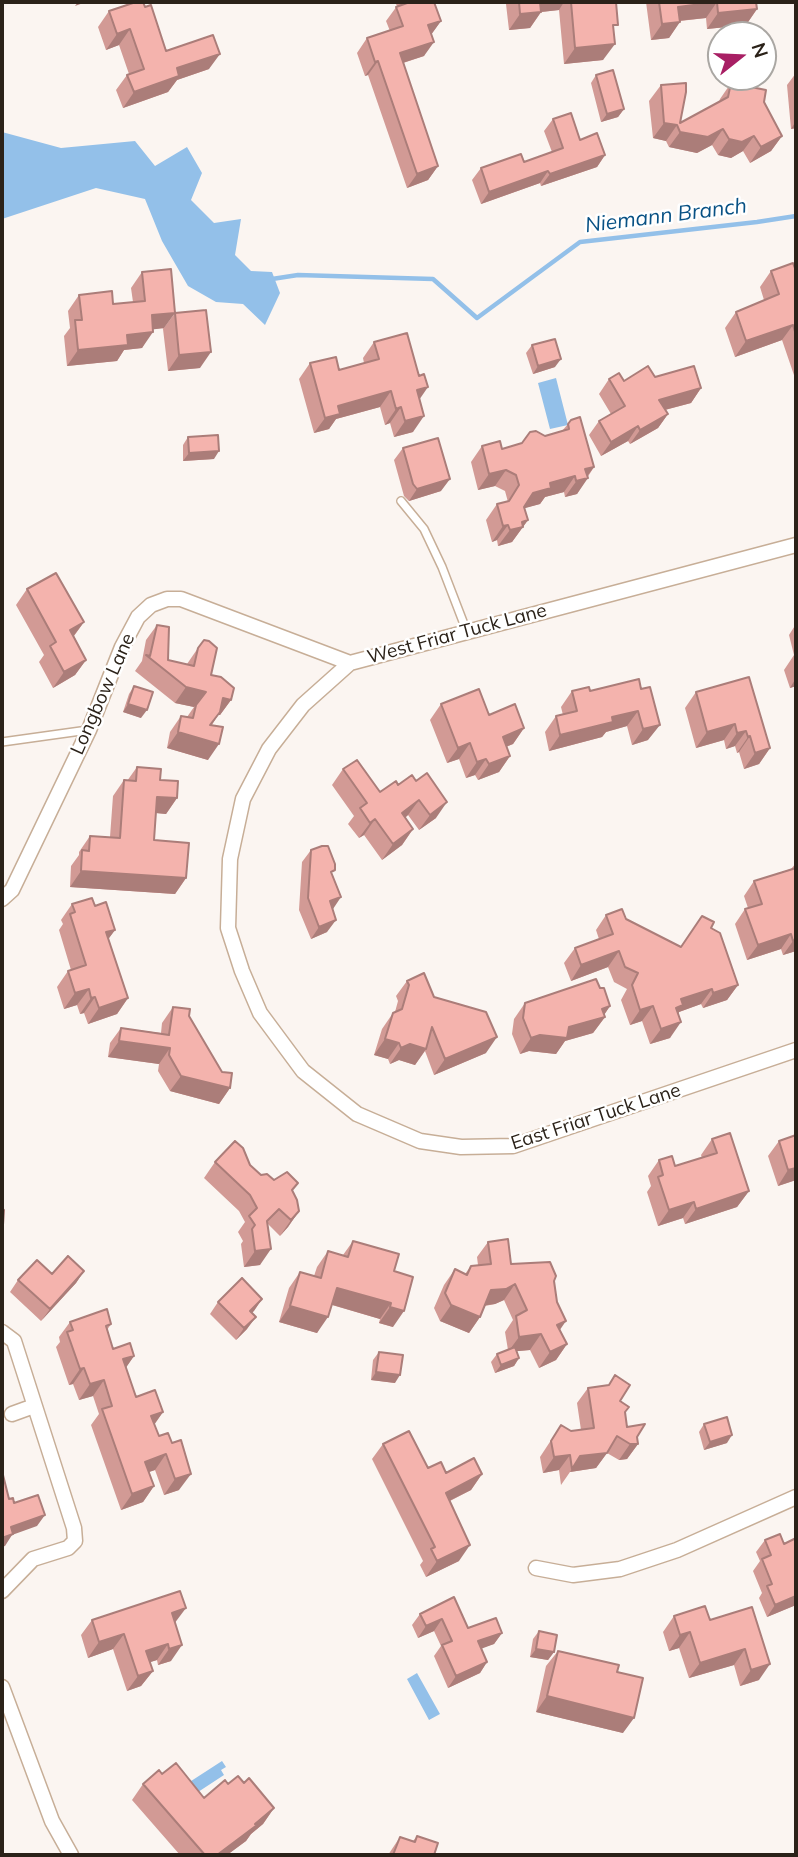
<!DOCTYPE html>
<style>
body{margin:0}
#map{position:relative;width:798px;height:1857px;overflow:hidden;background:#fbf5f1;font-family:Mulish,sans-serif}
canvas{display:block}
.frame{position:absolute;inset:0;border:4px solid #2b2219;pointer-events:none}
.north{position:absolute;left:707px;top:21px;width:70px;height:70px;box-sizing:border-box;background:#fff;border:2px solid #aaa7a3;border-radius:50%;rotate:72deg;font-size:19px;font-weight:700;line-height:28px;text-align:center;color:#2b2219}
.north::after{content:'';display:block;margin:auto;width:24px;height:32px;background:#a81f64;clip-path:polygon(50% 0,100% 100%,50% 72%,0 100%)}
</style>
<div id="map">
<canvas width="798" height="1857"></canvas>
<div class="frame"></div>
<div class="north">N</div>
</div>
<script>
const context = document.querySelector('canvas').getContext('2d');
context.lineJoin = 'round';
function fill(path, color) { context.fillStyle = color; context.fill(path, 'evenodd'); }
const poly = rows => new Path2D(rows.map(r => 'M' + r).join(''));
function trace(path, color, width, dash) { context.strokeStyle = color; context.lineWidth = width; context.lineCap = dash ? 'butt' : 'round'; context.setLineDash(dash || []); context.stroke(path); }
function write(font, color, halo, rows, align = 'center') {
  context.font = font + ' Mulish,sans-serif'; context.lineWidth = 5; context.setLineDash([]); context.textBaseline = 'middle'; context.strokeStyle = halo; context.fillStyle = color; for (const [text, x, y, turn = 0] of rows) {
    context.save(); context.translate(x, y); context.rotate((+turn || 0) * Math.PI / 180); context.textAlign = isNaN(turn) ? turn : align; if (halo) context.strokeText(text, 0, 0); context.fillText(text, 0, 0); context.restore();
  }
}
fill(poly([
 [2,132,61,148,135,141,155,166,187,147,202,173,191,200,214,223,241,219,235,255,251,271,272,272,280,293,265,325,243,304,216,302,188,286,162,241,145,199,96,188,2,219],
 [556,378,568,425,550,429,538,383],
 [417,1673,440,1714,429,1720,407,1679],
 [222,1761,226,1767,221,1770,224,1775,195,1794,188,1783]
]), '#93c0e9');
trace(poly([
 [272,279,298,275,433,279,477,318,580,242,757,222,796,216]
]), '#93c0e9', 4.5);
const lane = poly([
 [401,501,424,529,442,567,467,632],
 [2,742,88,730]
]);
const street = poly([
 [796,545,350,663,303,705,269,749,243,799,230,859,228,928,242,971,260,1013,303,1071,357,1114,420,1141,461,1147,513,1146,796,1050],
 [2,899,12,890,89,730,122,647,138,617,151,605,167,599,181,599,350,663],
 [2,1332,14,1341,74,1528,75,1541,68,1548,33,1559,2,1591],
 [12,1414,34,1406],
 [536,1568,573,1575,620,1569,677,1550,796,1497],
 [2,1687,52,1821,71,1855]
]);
trace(lane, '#c7ae97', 10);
trace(street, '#c7ae97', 17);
trace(lane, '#fff', 7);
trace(street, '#fff', 14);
fill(poly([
 [395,2,434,2,441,21,431,34,424,56,403,63,438,166,428,180,407,188,368,75,365,76,357,53,367,38,390,31,386,21,397,6],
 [508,2,616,2,613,32,603,60,564,64,559,10,541,12,530,28,509,30,506,4],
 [646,2,756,2,757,9,746,25,707,29,706,18,680,21,669,38,651,40],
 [145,7,166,51,209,69,177,80,168,92,123,108,116,90,127,75,129,74,119,45,106,50,98,27,109,11],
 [796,73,796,128,791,129,787,85],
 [596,75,624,109,618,117,601,122,591,83],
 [731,83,764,102,782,136,771,151,750,163,743,151,731,158,718,155,712,145,697,153,669,147,666,141,653,138,649,101,661,85,680,123,719,102,720,99],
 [553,119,580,140,605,155,597,167,541,186,540,183,481,204,472,180,481,168,524,162,552,152,544,131],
 [771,271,796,271,796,381,782,340,735,357,725,328,736,312,764,300,760,287],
 [142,272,164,328,153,329,142,348,124,350,117,361,67,366,64,336,70,328,68,311,79,295,113,304,133,302,131,288],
 [175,313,200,368,168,371,163,329],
 [374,342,419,399,413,432,394,437,390,423,385,425,380,407,336,419,329,429,314,433,299,379,310,363,339,370,364,363,363,358],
 [532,345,555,367,533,374,526,353],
 [655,377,701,388,691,403,665,410,668,414,658,428,630,444,628,441,601,456,589,435,599,421,611,414,599,394,609,379,624,381],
 [568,424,594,467,577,494,565,497,564,492,545,497,540,504,524,508,528,520,512,542,498,546,497,540,492,542,486,520,497,504,508,502,505,491,495,486,478,490,471,462,482,446,502,449,562,431],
 [188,437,214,459,183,461,183,445],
 [403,448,441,491,409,501,404,496,394,460],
 [27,589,84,622,74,636,86,660,75,675,53,688,39,662,44,655,16,605],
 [796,624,796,686,790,688,784,670,794,655,789,635],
 [157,625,168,660,187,664,198,648,211,675,231,700,220,715,218,715,212,725,208,760,167,748,170,732,181,716,187,717,194,707,175,703,135,671,142,661,146,640],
 [639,679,648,740,632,745,627,726,606,732,602,737,549,751,545,732,556,716,563,715,561,707,572,691,590,691],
 [134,686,141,718,123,712,129,694],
 [696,692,770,748,759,764,744,769,739,752,737,753,735,746,726,749,724,740,696,748,685,708],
 [441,704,489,715,524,728,513,744,506,747,510,756,499,772,478,780,475,775,466,778,459,759,447,763,430,720],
 [137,767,160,780,177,798,166,814,156,813,154,840,186,878,175,894,70,887,71,866,79,855,79,852,90,836,110,837,113,796,124,780,127,781],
 [343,769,380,792,398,785,412,775,436,818,419,830,408,815,405,818,413,829,402,845,382,860,364,835,359,838,348,824,354,816,332,785],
 [311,850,332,875,332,909,327,932,311,939,299,910,302,862],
 [796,863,796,951,783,955,781,949,747,960,735,924,745,909,748,908,744,896,754,881,791,869],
 [72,904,95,906,115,930,108,939,128,998,117,1014,88,1024,84,1013,80,1014,77,1005,64,1009,57,987,68,971,71,970,59,930,63,924,61,920],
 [606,915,626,919,681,947,711,928,738,985,727,1000,703,1008,701,1004,679,1012,670,1038,650,1044,642,1021,630,1025,621,1000,627,989,614,982,608,967,571,981,564,963,575,948,599,939,596,930],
 [407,981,434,997,486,1053,434,1075,425,1051,415,1065,399,1060,390,1064,388,1059,374,1055,382,1029,393,1013,395,1012,398,1001,396,996],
 [600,988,610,1006,604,1015,605,1017,593,1033,565,1041,556,1054,529,1051,520,1054,512,1034,514,1019,525,1003],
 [173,1007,189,1016,230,1088,219,1104,170,1091,158,1071,159,1064,108,1057,110,1043,121,1028,161,1033,162,1023],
 [712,1139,749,1191,737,1207,685,1224,683,1218,658,1226,647,1192,651,1186,648,1176,659,1160,675,1166,702,1158,701,1155],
 [779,1141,796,1180,778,1186,768,1156],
 [215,1162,250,1165,261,1175,274,1180,299,1211,288,1227,280,1236,268,1224,260,1265,244,1267,241,1244,243,1241,238,1232,245,1222,239,1211,204,1178],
 [353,1241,394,1271,393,1327,379,1323,380,1319,332,1305,317,1333,279,1322,289,1288,300,1272,314,1276,317,1267,328,1251,343,1255],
 [488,1242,511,1264,554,1281,560,1329,567,1344,556,1360,539,1368,530,1350,517,1351,519,1358,514,1366,495,1373,491,1362,497,1354,508,1350,505,1332,513,1320,504,1300,495,1304,485,1306,480,1317,469,1333,440,1321,434,1308,444,1285,455,1269,465,1274,471,1266,478,1265,477,1257],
 [84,1271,76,1283,41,1321,10,1292,18,1280,52,1274],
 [262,1299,252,1313,247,1329,236,1340,210,1314,218,1302],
 [70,1322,111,1324,107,1330,113,1349,134,1356,126,1367,136,1397,163,1412,154,1424,179,1490,164,1495,155,1470,149,1472,154,1486,143,1502,121,1510,91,1425,99,1414,93,1396,79,1400,73,1384,69,1385,56,1347,60,1342,59,1337],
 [379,1352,395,1383,371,1380,373,1360],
 [588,1388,620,1401,625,1412,627,1427,637,1437,638,1444,627,1459,619,1460,607,1453,596,1468,570,1472,561,1485,559,1470,543,1473,540,1457,561,1425,571,1431,581,1430,577,1403],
 [704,1424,727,1443,704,1450,699,1432],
 [383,1444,428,1468,446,1473,482,1474,471,1490,450,1501,459,1561,426,1577,420,1565,423,1561,372,1459],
 [765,1540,784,1544,796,1605,767,1617,759,1598,762,1593,753,1571,760,1561,756,1552],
 [454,1597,468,1628,502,1633,494,1644,481,1648,487,1662,480,1673,448,1688,434,1656,441,1646,434,1631,418,1638,412,1625,420,1614],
 [752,1607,759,1680,740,1686,734,1665,689,1678,679,1648,669,1651,663,1632,674,1616,710,1620],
 [92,1620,175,1623,171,1661,158,1665,157,1660,150,1662,153,1671,141,1686,127,1691,113,1649,88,1658,81,1635],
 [539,1631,554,1652,548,1660,530,1657,533,1639],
 [558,1651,617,1672,623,1733,536,1712,546,1666],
 [162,1774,204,1798,228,1784,244,1783,274,1808,263,1824,251,1834,246,1841,227,1855,180,1855,132,1800,143,1784],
 [417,1836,434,1855,388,1855,400,1837,413,1841]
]), '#d29a95');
fill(poly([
 [78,2,86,2,75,6],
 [536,2,564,2,559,10,541,12,530,28,509,30,520,14],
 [717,2,706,18,667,22,678,7],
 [757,9,746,25,707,29,718,13],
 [441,21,431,35,428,25],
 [680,22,669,38,651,40,662,24],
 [130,29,119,45,106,50,117,34],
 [434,42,424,56,390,67,400,53],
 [615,44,603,60,564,64,575,48],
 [220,54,209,69,177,80,168,92,123,108,134,92,177,68],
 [378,61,368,75,365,76,375,62],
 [624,109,618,117,601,122,607,114],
 [796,121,796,128,791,129],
 [664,123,677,125,666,141,653,138],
 [723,129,712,145,697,153,669,147,680,132],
 [754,136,743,151,731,158,718,155,729,139],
 [782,136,771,151,750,163,761,147],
 [605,155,597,167,541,186,550,174],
 [438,166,428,180,407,188,417,174],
 [548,171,540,183,481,204,489,192],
 [175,313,164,328,141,331,152,315],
 [793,325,782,340,735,357,746,341],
 [153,332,142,348,124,350,117,361,67,366,78,350,127,335],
 [211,352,200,368,168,371,179,355],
 [561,359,555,367,533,374,538,366],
 [428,387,417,403,417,390],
 [701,388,691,403,649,414,659,400],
 [391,391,380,407,336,419,329,429,314,433,325,418,338,406],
 [401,407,390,423,385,425,396,409],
 [668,414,658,428,630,444,640,430],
 [424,416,413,432,394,437,405,421],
 [638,426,628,441,601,456,611,442],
 [219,451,214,459,183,461,189,453],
 [594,467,585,479,588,478,577,494,565,497,585,469],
 [506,470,495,486,478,490,489,474],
 [575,476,564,492,545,497,540,504,522,509,533,493,550,483],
 [450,479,441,491,409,501,417,489],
 [528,520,512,542,498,546,510,530,522,522],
 [508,525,497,540,492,542,503,526],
 [84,622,72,638,70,630],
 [86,660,75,675,53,688,64,672],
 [796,678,796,686,790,688],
 [186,687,206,692,194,707,175,703],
 [223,698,231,700,220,715,218,715,209,728,219,744,208,760,167,748,178,732],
 [128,704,147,710,141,718,123,712],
 [638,711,627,726,606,732,602,737,549,751,560,735,612,717],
 [735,724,724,740,696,748,707,732],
 [660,725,648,740,632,745,643,729],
 [524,728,513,744,492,752,503,737],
 [746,731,735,746,726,749,737,733],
 [750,736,739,752,737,753,748,737],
 [470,743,459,759,447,763,458,748],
 [770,748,759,764,744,769,755,753],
 [510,756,499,772,478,780,489,764],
 [486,759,475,775,466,778,477,762],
 [157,797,177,798,166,814,146,812],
 [419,800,408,815,391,829,402,813],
 [447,802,436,818,419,830,430,815],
 [375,819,364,835,359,838,370,823],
 [413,829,402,845,382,860,393,844],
 [81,871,186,878,175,894,70,887],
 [341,897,333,909,330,901],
 [336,920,327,932,311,939,319,927],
 [115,930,104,945,106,932],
 [791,934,781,949,747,960,758,945],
 [796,940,796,951,783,955,793,941],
 [619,951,608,967,571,981,581,965],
 [738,985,727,1000,703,1008,713,993],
 [89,989,77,1005,64,1009,75,993],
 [712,989,701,1004,679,1012,673,1021,666,1023,681,999],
 [95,997,84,1013,80,1014,91,998],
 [128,998,117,1014,88,1024,99,1008],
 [610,1006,602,1018,605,1017,593,1033,565,1041,556,1054,529,1051,520,1054,531,1038,569,1027,602,1009],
 [653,1006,642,1021,630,1025,640,1010],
 [681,1022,670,1038,650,1044,661,1029],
 [497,1037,486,1053,434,1075,445,1059],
 [385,1039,399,1043,388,1059,374,1055],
 [119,1041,170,1048,159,1064,108,1057],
 [410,1044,426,1049,415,1065,399,1060,390,1064,401,1048],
 [181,1076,230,1088,219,1104,170,1091],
 [796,1168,796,1180,778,1186,788,1170],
 [749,1191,737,1207,685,1224,696,1209],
 [694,1202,683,1218,658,1226,669,1210],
 [299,1211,288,1227,280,1236,291,1220],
 [271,1249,260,1265,244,1267,255,1251],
 [84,1271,76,1283,41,1321,50,1309],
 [515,1284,504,1300,495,1304,480,1306,491,1290],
 [337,1288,391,1303,380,1319,326,1303],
 [262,1299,254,1311,241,1323,250,1311],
 [451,1305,480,1317,469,1333,440,1321],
 [290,1306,328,1317,317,1333,279,1322],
 [390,1307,404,1311,393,1327,379,1323],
 [256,1317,247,1329,236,1340,244,1328],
 [566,1321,555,1337,557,1325],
 [541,1334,530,1350,508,1352,519,1337],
 [567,1344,556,1360,539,1368,550,1352],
 [134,1356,123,1372,123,1359],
 [519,1358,514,1366,495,1373,501,1365],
 [84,1368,73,1384,69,1385,80,1369],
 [376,1372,400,1375,395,1383,371,1380],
 [104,1380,93,1396,79,1400,90,1384],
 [163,1412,152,1428,151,1416],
 [732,1435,727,1443,704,1450,710,1442],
 [630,1444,638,1444,627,1459,619,1460],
 [607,1453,596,1468,570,1472,580,1456],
 [166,1454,155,1470,134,1477,145,1462],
 [570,1455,559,1470,543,1473,554,1457],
 [191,1474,179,1490,164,1495,175,1479],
 [482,1474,471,1490,435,1508,446,1493],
 [154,1486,143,1502,121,1510,132,1494],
 [45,1515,37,1526,12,1535,5,1546,2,1547,2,1538,11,1527],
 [470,1545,459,1561,426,1577,437,1561],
 [796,1596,796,1605,767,1617,775,1605],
 [186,1608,174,1624,172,1613],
 [442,1619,434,1631,418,1638,426,1626],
 [690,1632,679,1648,669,1651,680,1635],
 [502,1633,494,1644,470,1653,478,1641],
 [124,1634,113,1649,88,1658,99,1642],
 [168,1644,157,1660,135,1667,146,1651],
 [182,1645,171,1661,158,1665,169,1649],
 [536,1649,554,1652,548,1660,530,1657],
 [745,1649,734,1665,689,1678,700,1663],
 [487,1662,480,1673,448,1688,456,1676],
 [770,1664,759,1680,740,1686,751,1670],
 [153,1671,141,1686,127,1691,138,1676],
 [547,1696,634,1718,623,1733,536,1712],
 [274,1808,263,1824,251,1834,246,1841,227,1855,217,1855]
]), '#ab7d79');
const building = poly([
 [136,2,143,2,145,7,151,5,166,51,213,35,220,54,177,68,179,76,134,92,127,75,144,69,130,29,117,34,109,11,136,2],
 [410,2,434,2,441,21,428,25,434,42,400,53,438,166,417,174,378,61,375,62,367,38,403,26,396,7,410,2],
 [519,2,540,2,541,12,520,14,519,2],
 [571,2,616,2,618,25,613,25,615,44,575,48,571,2],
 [659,2,756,2,757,9,718,13,717,2,678,7,680,22,662,24,659,2],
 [613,70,624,109,607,114,596,75,613,70],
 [686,83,686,92,680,123,728,97,731,83,766,90,764,102,782,136,761,147,754,136,742,142,729,139,723,129,708,137,680,132,677,125,664,123,661,85,686,83],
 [571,113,580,140,597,133,605,155,550,174,548,171,489,192,481,168,521,154,524,162,563,148,553,119,571,113],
 [793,263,796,271,796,335,793,325,746,341,736,312,779,294,771,271,793,263],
 [171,269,175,313,152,315,153,332,127,335,128,345,78,350,75,320,82,320,79,295,112,291,113,304,145,301,142,272,171,269],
 [206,310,211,352,179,355,175,313,206,310],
 [407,333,419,376,424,374,428,387,417,390,424,416,405,421,401,407,396,409,391,391,338,406,340,414,325,418,310,363,336,357,339,370,379,359,374,342,407,333],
 [555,339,561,359,538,366,532,345,555,339],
 [648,366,655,377,694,366,701,388,659,400,668,414,640,430,638,426,611,442,599,421,625,406,609,379,619,373,624,381,648,366],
 [580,417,594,467,585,469,588,478,576,481,575,476,550,483,551,488,533,493,524,507,528,520,522,522,523,527,510,530,508,525,503,526,497,504,509,501,519,485,516,475,506,470,489,474,482,446,500,441,502,449,522,443,530,432,536,431,545,436,569,429,568,424,571,420,580,417],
 [218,435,219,451,189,453,188,437,218,435],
 [438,438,450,479,417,489,413,484,403,448,438,438],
 [56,573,84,622,70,630,86,660,64,672,50,646,56,642,27,589,56,573],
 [157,625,169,627,168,660,194,666,198,648,204,640,209,641,217,648,211,675,221,677,234,688,231,700,223,698,220,712,210,725,223,727,219,744,178,732,181,716,193,718,196,705,206,692,186,687,146,655,150,656,157,625],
 [749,677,770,748,755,753,750,736,748,737,746,731,737,733,735,724,707,732,696,692,749,677],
 [639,679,641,689,650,687,660,725,643,729,638,711,612,717,613,722,560,735,556,716,577,711,572,691,589,687,590,691,639,679],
 [134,686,153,692,147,710,128,704,134,686],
 [479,689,489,715,515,704,524,728,503,737,510,756,489,764,486,759,477,762,470,743,458,748,441,704,479,689],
 [357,760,380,792,396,781,398,785,412,775,416,781,427,773,447,802,430,815,419,800,402,813,413,829,393,844,375,819,370,823,360,808,367,803,343,769,357,760],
 [137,767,161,769,160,780,178,781,177,798,157,797,154,840,189,843,186,878,81,871,82,850,89,851,90,836,120,838,124,780,136,781,137,767],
 [322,846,328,846,335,864,335,870,331,872,341,897,330,901,336,920,319,927,308,898,311,850,322,846],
 [796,868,796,940,793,941,791,934,758,945,745,909,762,904,754,881,796,868],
 [92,898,95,906,106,902,115,930,106,932,128,998,99,1008,95,997,91,998,89,989,75,993,68,971,86,965,70,914,75,912,72,904,92,898],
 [622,909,626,919,681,947,702,916,714,922,711,928,720,933,738,985,713,993,712,989,681,999,683,1005,676,1008,681,1022,661,1029,653,1006,640,1010,632,985,638,973,625,967,619,951,581,965,575,948,613,934,606,915,622,909],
 [424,973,434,997,486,1012,497,1037,445,1059,432,1027,426,1049,410,1044,401,1048,399,1043,385,1039,393,1013,402,1009,409,985,407,981,424,973],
 [596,979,600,988,604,988,610,1006,602,1009,605,1017,569,1027,567,1038,540,1035,531,1038,523,1018,525,1003,596,979],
 [173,1007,190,1009,189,1016,222,1072,232,1073,230,1088,181,1076,169,1055,170,1048,119,1041,121,1028,169,1035,173,1007],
 [730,1133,749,1191,696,1209,694,1202,669,1210,658,1177,663,1175,659,1160,672,1156,675,1166,717,1153,712,1139,730,1133],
 [796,1135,796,1168,788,1170,779,1141,796,1135],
 [235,1141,243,1148,250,1165,261,1175,267,1174,274,1180,287,1172,298,1183,292,1190,297,1200,299,1211,291,1220,279,1209,267,1221,271,1249,255,1251,252,1229,255,1225,249,1216,257,1208,250,1195,215,1162,235,1141],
 [2,1209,4,1210,2,1240,2,1209],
 [508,1239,511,1264,550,1262,556,1276,554,1281,557,1302,566,1321,557,1325,567,1344,550,1352,541,1334,519,1337,516,1316,527,1310,515,1284,506,1289,491,1290,480,1317,451,1305,445,1293,455,1269,467,1275,471,1266,491,1264,488,1242,508,1239],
 [353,1241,399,1254,394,1271,413,1277,404,1311,390,1307,391,1303,337,1288,328,1317,290,1306,300,1272,321,1278,328,1251,348,1257,353,1241],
 [68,1256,84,1271,50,1309,18,1280,37,1260,52,1274,68,1256],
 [242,1278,262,1299,250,1311,256,1317,244,1328,218,1302,242,1278],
 [107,1309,111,1324,106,1326,113,1349,130,1343,134,1356,123,1359,136,1397,155,1390,163,1412,151,1416,159,1436,168,1433,172,1443,181,1440,191,1474,175,1479,166,1454,145,1462,154,1486,132,1494,102,1409,112,1406,104,1380,90,1384,84,1368,80,1369,67,1332,73,1330,70,1322,107,1309],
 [515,1347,519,1358,501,1365,497,1354,515,1347],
 [379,1352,403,1355,400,1375,376,1372,379,1352],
 [615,1375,630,1385,620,1401,629,1407,625,1412,627,1427,645,1424,637,1437,638,1444,630,1444,617,1436,607,1453,580,1456,572,1469,570,1455,554,1457,551,1441,561,1425,571,1431,594,1428,588,1388,609,1385,615,1375],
 [727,1417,732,1435,710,1442,704,1424,727,1417],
 [409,1431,428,1468,441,1462,446,1473,474,1458,482,1474,446,1493,470,1545,437,1561,431,1549,435,1547,383,1444,409,1431],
 [2,1471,9,1499,13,1498,14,1503,38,1495,45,1515,11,1527,13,1534,2,1538,2,1471],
 [780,1534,784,1544,796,1538,796,1596,775,1605,767,1586,772,1584,762,1559,771,1555,765,1540,780,1534],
 [180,1591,186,1608,172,1613,182,1645,169,1649,168,1644,146,1651,153,1671,138,1676,124,1634,99,1642,92,1620,180,1591],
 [454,1597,468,1628,496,1618,502,1633,478,1641,487,1662,456,1676,442,1645,452,1641,442,1619,426,1626,420,1614,454,1597],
 [705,1606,710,1620,752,1607,770,1664,751,1670,745,1649,700,1663,690,1632,680,1635,674,1616,705,1606],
 [539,1631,557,1635,554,1652,536,1649,539,1631],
 [558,1651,619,1665,617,1672,643,1678,634,1718,547,1696,558,1651],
 [176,1763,204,1798,225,1780,228,1784,238,1776,244,1783,249,1778,274,1808,255,1824,257,1825,217,1855,205,1855,143,1784,159,1770,162,1774,176,1763],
 [417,1836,438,1843,434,1855,393,1855,400,1837,415,1842,417,1836]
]);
fill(building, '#f4b3ad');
trace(building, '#ab7d79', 2);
write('19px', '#2b2219', '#fff', [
 ["West Friar Tuck Lane",457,634,-15],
 ["Longbow Lane",103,694,-66],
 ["East Friar Tuck Lane",596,1117,-18]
]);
write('italic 21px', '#085184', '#fff', [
 ["Niemann Branch",666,216,-7]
]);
</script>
